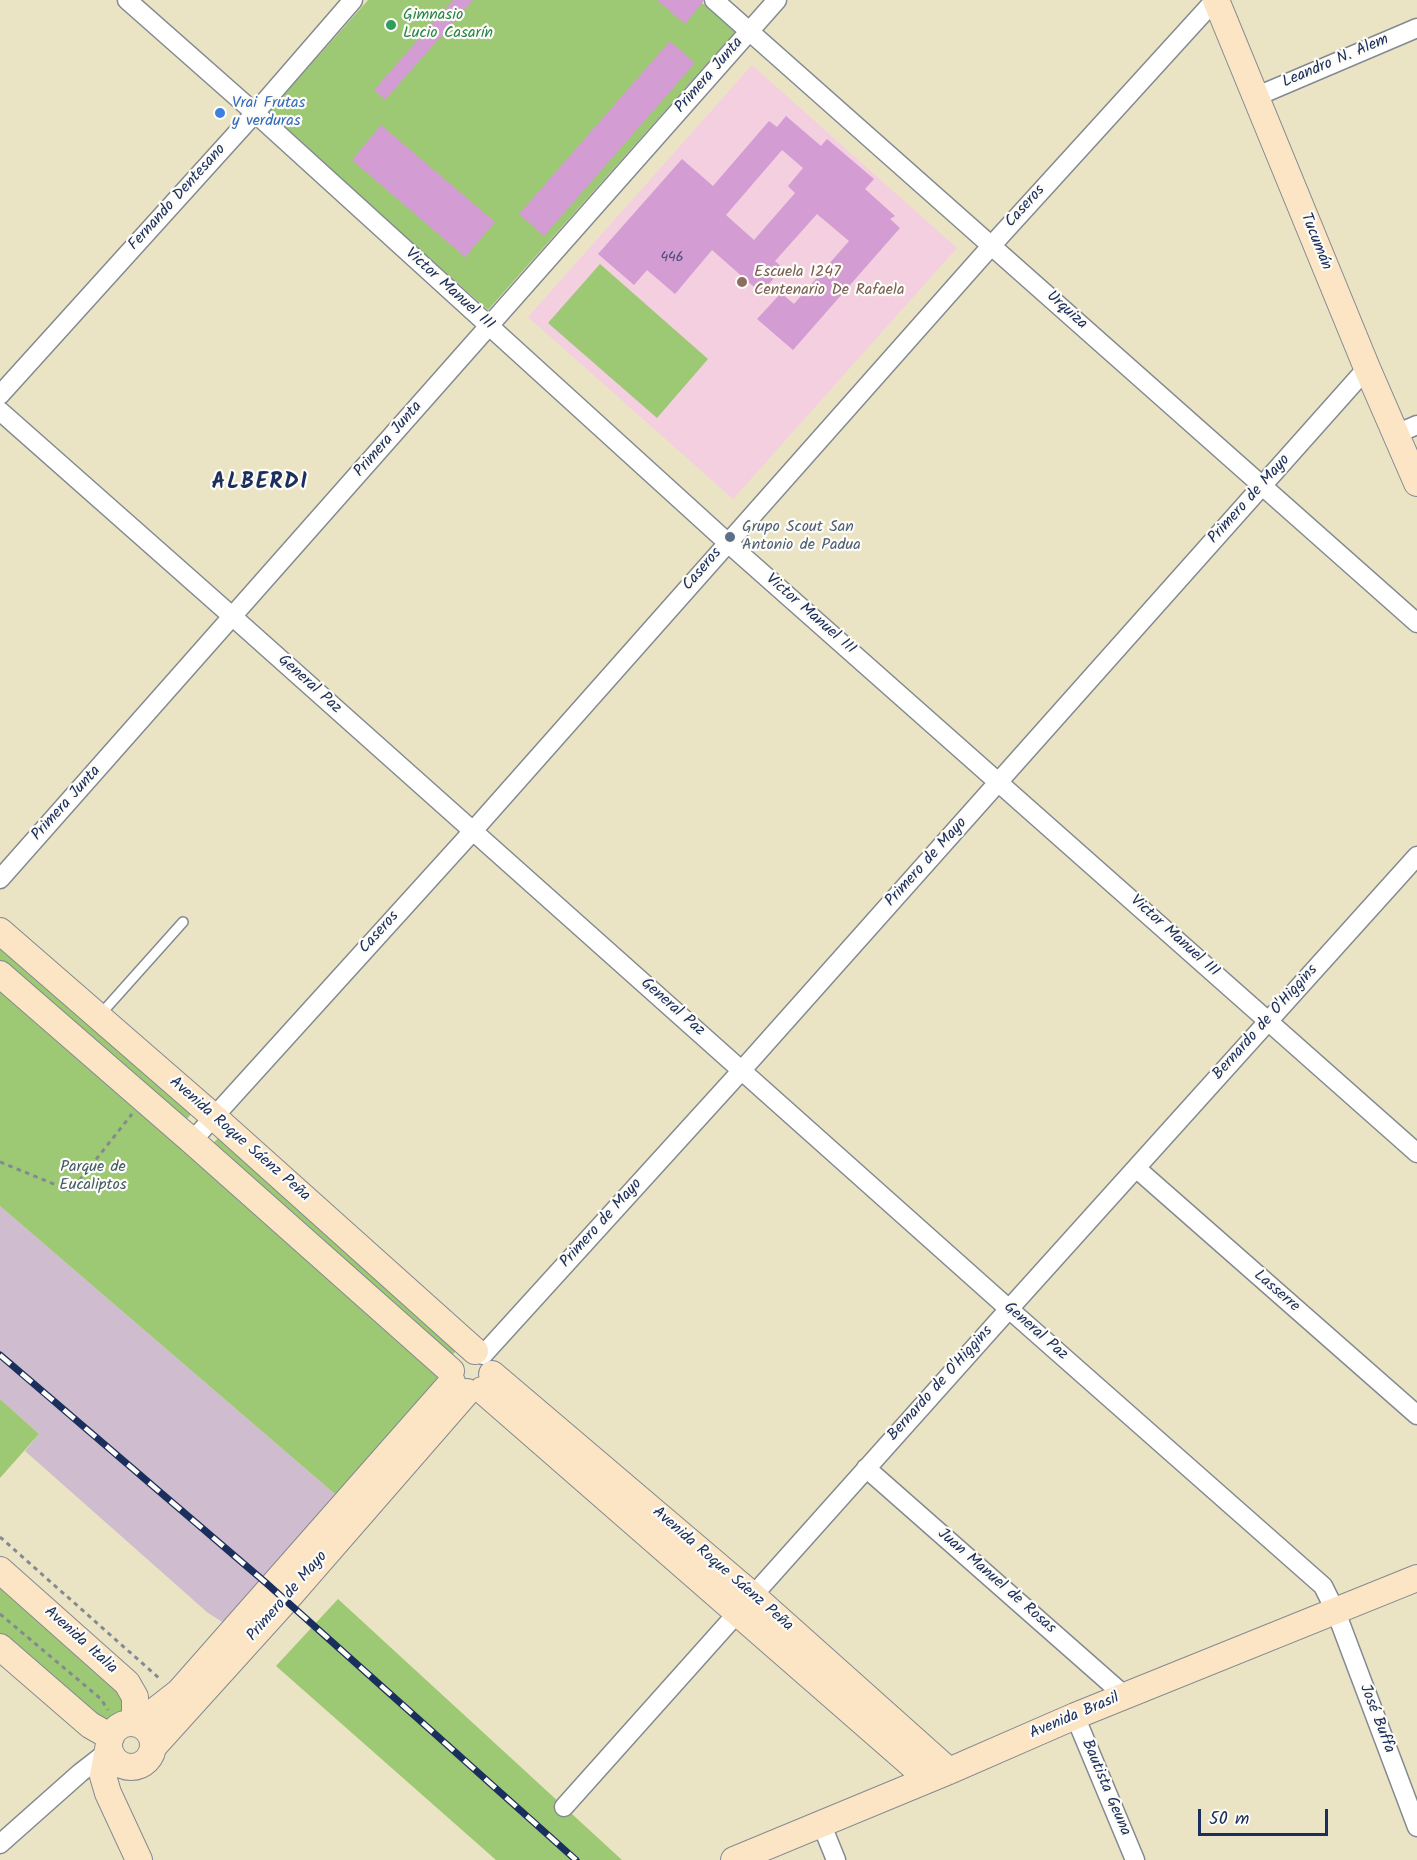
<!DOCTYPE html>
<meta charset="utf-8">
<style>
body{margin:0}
#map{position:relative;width:1417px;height:1860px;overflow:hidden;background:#ebe4c4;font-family:Kalam,sans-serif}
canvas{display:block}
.scale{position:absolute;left:1198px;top:1809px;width:130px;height:27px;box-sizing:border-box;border:3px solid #1b2f5e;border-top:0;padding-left:8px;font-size:18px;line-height:21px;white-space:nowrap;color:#1b2f5e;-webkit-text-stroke:4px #fdfcf7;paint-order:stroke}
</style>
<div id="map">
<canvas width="1417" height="1860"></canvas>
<div class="scale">50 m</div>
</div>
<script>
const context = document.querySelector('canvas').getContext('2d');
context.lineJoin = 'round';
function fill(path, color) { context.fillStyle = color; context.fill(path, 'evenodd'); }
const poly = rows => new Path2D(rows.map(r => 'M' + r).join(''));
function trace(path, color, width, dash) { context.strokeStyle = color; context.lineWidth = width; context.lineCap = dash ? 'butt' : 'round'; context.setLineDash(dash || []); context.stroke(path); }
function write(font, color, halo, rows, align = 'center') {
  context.font = font + ' Kalam,sans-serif'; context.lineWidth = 4.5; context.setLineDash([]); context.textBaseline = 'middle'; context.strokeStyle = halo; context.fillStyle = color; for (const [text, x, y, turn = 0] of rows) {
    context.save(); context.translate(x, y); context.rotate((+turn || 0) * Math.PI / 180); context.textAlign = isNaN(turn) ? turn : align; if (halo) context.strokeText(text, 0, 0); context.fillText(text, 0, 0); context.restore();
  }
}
fill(poly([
 [752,65,957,248,733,499,528,317]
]), '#f3cfe0');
fill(poly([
 [0,1206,343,1501,232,1628,208,1613,25,1451,39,1434,0,1399]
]), '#cfbdcf');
fill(poly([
 [368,0,699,0,735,32,488,310,267,114],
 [600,264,708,359,657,418,548,323],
 [0,947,193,1112,180,1127,0,969],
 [0,985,430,1365,439,1380,343,1501,0,1206],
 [218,1138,461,1345,448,1360,207,1150],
 [0,1399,39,1434,0,1478],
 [0,1580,124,1691,131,1708,121,1718,110,1723,99,1722,0,1638],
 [338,1599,622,1860,496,1860,276,1666]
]), '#9dc874');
fill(poly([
 [453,0,473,0,385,100,374,90],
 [657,0,703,0,703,2,685,24],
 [670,41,695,63,544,236,519,214],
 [786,116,821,146,827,139,874,179,865,189,895,216,890,219,900,228,793,350,757,319,781,293,794,304,849,241,817,214,775,261,783,268,761,293,712,250,675,294,647,270,634,285,598,254,682,159,713,186,769,121,777,127],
 [782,150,803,168,788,186,795,193,754,240,726,215],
 [381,125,495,222,465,257,352,160]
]), '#d39cd2');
const lane = poly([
 [99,1016,183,922]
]);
const street = poly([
 [127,0,255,113,728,543,1417,1153],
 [714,0,1417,623],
 [1255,97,1417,28],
 [0,395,255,113,353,0],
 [0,411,233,617,1009,1309,1323,1586,1336,1612,1417,1827],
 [1396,434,1417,425],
 [0,879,777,0],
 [192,1141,472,832,992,245,1215,0],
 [1136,1168,1417,1415],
 [483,1355,742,1070,1367,368],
 [866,1468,1125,1696],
 [1075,1716,1135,1860],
 [564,1807,1009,1309,1417,856],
 [821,1823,836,1860],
 [0,1844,80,1773,107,1752]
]);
const secondary = poly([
 [1216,0,1367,368,1417,483],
 [0,931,214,1117,475,1351],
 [0,974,192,1141,451,1371],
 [492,1374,752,1595,949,1771],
 [482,1390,928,1779],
 [0,1570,127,1683,135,1697,135,1723],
 [0,1647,90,1725,111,1737],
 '109 1745a22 22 0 1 1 44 0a22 22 0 1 1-44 0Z',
 [138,1724,179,1692,452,1382],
 [109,1744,103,1776,108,1793,139,1860],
 [154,1746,286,1600,467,1392],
 [734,1860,949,1771,1075,1716,1417,1578]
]);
trace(lane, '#838a91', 12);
trace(street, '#838a91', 21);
trace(secondary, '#838a91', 28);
trace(poly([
 [0,1162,71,1191,132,1114],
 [0,1537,160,1679],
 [0,1614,101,1699,108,1710]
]), '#838a91', 3, [4.5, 4.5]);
trace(lane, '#fff', 9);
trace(street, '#fff', 18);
trace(secondary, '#fce5c4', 26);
const rail = poly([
 [0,1355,265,1582,576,1860]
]);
trace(rail, '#1b2f5e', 7);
trace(rail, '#fdfcf7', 4.5, [14]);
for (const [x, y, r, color] of [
 [391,25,6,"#2e9e5b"],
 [220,113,6,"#3f7fe0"],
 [742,282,6,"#8d6e63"],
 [730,537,6,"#5c6f8a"]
]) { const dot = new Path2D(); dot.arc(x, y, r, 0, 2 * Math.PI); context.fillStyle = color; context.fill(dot); trace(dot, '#fdfcf7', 2); }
write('14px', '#494a7b', null, [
 ["446",672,259]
]);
write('16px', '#27864d', '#fdfcf7', [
 ["Gimnasio",403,16],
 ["Lucio Casarín",403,34]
], 'left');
write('16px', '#1b2f5e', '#fdfcf7', [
 ["Leandro N. Alem",1336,62,-23],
 ["Primera Junta",710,76,-49],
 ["Fernando Dentesano",178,198,-48],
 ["Caseros",1026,207,-48],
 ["Tucumán",1315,242,68],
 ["Victor Manuel III",449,290,42],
 ["Urquiza",1066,311,42],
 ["Primera Junta",389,440,-49],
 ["Primero de Mayo",1250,500,-48],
 ["Caseros",703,570,-49],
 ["Victor Manuel III",810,615,41],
 ["General Paz",309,685,42],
 ["Primera Junta",67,804,-48],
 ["Primero de Mayo",927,863,-48],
 ["Caseros",380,933,-48],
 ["Victor Manuel III",1174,937,42],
 ["General Paz",672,1008,41],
 ["Bernardo de O'Higgins",1266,1023,-48],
 ["Avenida Roque Sáenz Peña",239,1140,41],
 ["Primero de Mayo",602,1224,-48],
 ["Lasserre",1276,1292,41],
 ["General Paz",1035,1332,41],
 ["Bernardo de O'Higgins",941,1384,-48],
 ["Avenida Roque Sáenz Peña",722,1570,41],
 ["Juan Manuel de Rosas",996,1582,41],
 ["Primero de Mayo",288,1597,-49],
 ["Avenida Italia",80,1641,42],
 ["Avenida Brasil",1075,1717,-23],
 ["José Buffa",1376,1719,69],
 ["Bautista Geuna",1105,1788,67]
]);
write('16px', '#366cbe', '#fdfcf7', [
 ["Vrai Frutas",232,104],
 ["y verduras",232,122]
], 'left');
write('16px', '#785e54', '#fdfcf7', [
 ["Escuela 1247",754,273],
 ["Centenario De Rafaela",754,291]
], 'left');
write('16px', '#4e5e75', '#fdfcf7', [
 ["Grupo Scout San",742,528],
 ["Antonio de Padua",742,546]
], 'left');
write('16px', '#425d65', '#fdfcf7', [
 ["Parque de",93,1168],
 ["Eucaliptos",93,1186]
]);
context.letterSpacing = '1.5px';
write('bold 22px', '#1b2f5e', '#fdfcf7', [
 ["ALBERDI",260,484]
]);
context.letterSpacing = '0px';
</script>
